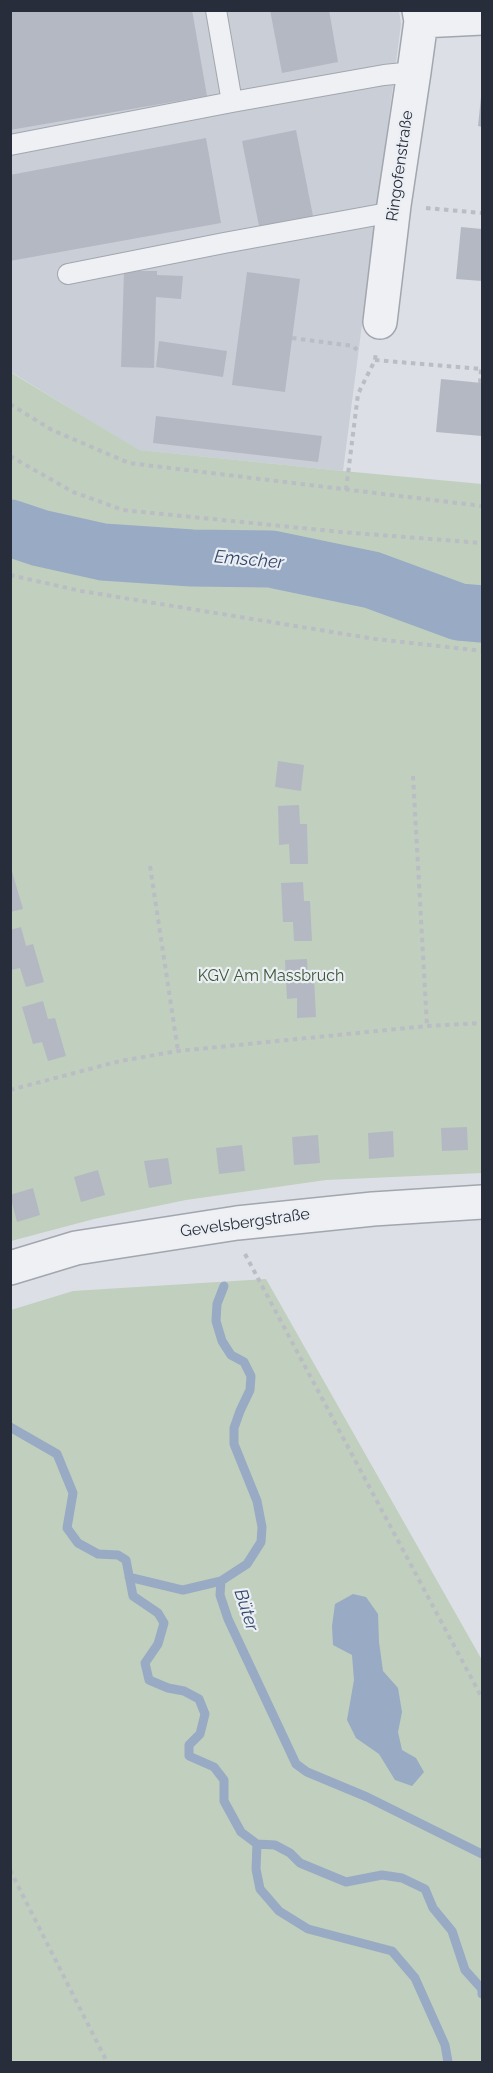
<!DOCTYPE html>
<meta charset="utf-8">
<style>
body{margin:0}
#map{position:relative;width:493px;height:2073px;overflow:hidden;background:#dcdfe5;font-family:Raleway,sans-serif}
canvas{display:block}
.frame{position:absolute;inset:0;border:12px solid #272d3b;pointer-events:none}
</style>
<div id="map">
<canvas width="493" height="2073"></canvas>
<div class="frame"></div>
</div>
<script>
const context = document.querySelector('canvas').getContext('2d');
context.lineJoin = 'round';
function fill(path, color) { context.fillStyle = color; context.fill(path, 'evenodd'); }
const poly = rows => new Path2D(rows.map(r => 'M' + r).join(''));
function trace(path, color, width, dash) { context.strokeStyle = color; context.lineWidth = width; context.lineCap = dash ? 'butt' : 'round'; context.setLineDash(dash || []); context.stroke(path); }
function write(font, color, halo, rows, align = 'center') {
  context.font = font + ' Raleway,sans-serif'; context.lineWidth = 4.5; context.setLineDash([]); context.textBaseline = 'middle'; context.strokeStyle = halo; context.fillStyle = color; for (const [text, x, y, turn = 0] of rows) {
    context.save(); context.translate(x, y); context.rotate((+turn || 0) * Math.PI / 180); context.textAlign = isNaN(turn) ? turn : align; if (halo) context.strokeText(text, 0, 0); context.fillText(text, 0, 0); context.restore();
  }
}
fill(poly([
 [10,11,399,11,401,24,343,471,138,450,11,372]
]), '#caced7');
fill(poly([
 [10,372,139,450,343,471,482,484,482,1173,326,1180,186,1200,94,1219,11,1241],
 [266,1279,482,1660,482,2062,11,2062,11,1310,73,1291]
]), '#c1cfbe');
fill(poly([
 [353,1594,366,1597,378,1614,379,1642,383,1671,398,1688,402,1712,398,1732,402,1750,416,1758,424,1772,412,1786,395,1780,379,1754,356,1738,347,1720,354,1680,352,1655,333,1645,332,1626,335,1604]
]), '#98aac4');
trace(poly([
 [224,1286,217,1304,216,1321,222,1341,231,1355,244,1362,251,1376,250,1390,240,1411,234,1428,234,1444,257,1501,262,1527,261,1542,247,1564,221,1581,220,1595,228,1619,296,1764,307,1772,367,1797,482,1854],
 [10,1427,57,1454,73,1493,67,1528,78,1543,98,1554,118,1555,126,1560,133,1596,158,1613,164,1623,158,1644,145,1663,149,1680,168,1688,184,1691,199,1699,205,1714,200,1734,189,1745,189,1756,214,1767,224,1780,224,1801,241,1832,257,1844,256,1869,260,1889,279,1911,308,1929,392,1951,415,1978,445,2045,448,2062],
 [129,1577,183,1590,221,1581],
 [257,1844,275,1845,290,1853,300,1863,346,1882,382,1875,402,1878,425,1889,433,1908,452,1931,465,1970,482,1989,482,1994]
]), '#98aac4', 9);
trace(poly([
 [10,528,40,538,103,552,192,558,271,559,372,580,459,612,482,614]
]), '#98aac4', 57);
fill(poly([
 [10,10,192,10,207,96,10,130],
 [270,10,329,10,338,62,282,73],
 [481,97,482,98,482,127,478,126],
 [296,130,313,216,259,226,242,141],
 [206,138,221,223,10,261,10,175],
 [461,227,482,229,482,281,456,279],
 [124,271,157,271,157,275,183,276,181,299,156,297,154,368,121,367],
 [247,272,300,279,285,392,232,385],
 [159,341,227,351,223,377,156,367],
 [441,379,482,383,482,436,436,432],
 [156,416,322,436,318,462,153,443],
 [278,761,304,765,301,791,275,787],
 [299,805,300,824,307,824,308,864,290,864,289,844,279,845,278,806],
 [11,868,23,909,10,912,10,869],
 [303,882,304,901,310,901,312,941,294,941,293,922,283,922,281,883],
 [21,927,26,946,33,944,44,982,26,987,20,968,11,970,10,968,10,930],
 [307,959,308,978,314,978,316,1017,297,1018,297,998,287,999,285,960],
 [43,1001,48,1019,55,1018,66,1056,48,1061,42,1042,33,1044,22,1007],
 [467,1127,468,1150,442,1151,441,1128],
 [393,1131,394,1157,369,1159,368,1133],
 [318,1135,320,1163,294,1165,292,1137],
 [242,1145,245,1171,219,1174,216,1148],
 [168,1158,172,1184,149,1188,144,1161],
 [98,1170,105,1195,81,1202,74,1177],
 [33,1188,40,1215,17,1222,10,1195]
]), '#b4b8c2');
const lane = poly([
 [216,10,232,102],
 [10,145,232,102,384,75,414,72],
 [68,274,224,243,393,212]
]);
const street = poly([
 [421,21,482,18],
 [380,322,394,205,414,72,421,21,419,10],
 [10,1268,76,1248,237,1223,373,1209,482,1202]
]);
trace(lane, '#a2a6af', 22);
trace(street, '#a2a6af', 36);
trace(poly([
 [426,208,482,213],
 [292,338,353,346,357,350],
 [375,360,482,369],
 [480,383,481,369],
 [10,404,52,430,129,463,482,506],
 [10,456,73,492,123,510,341,532,482,543],
 [346,490,358,394,375,360,376,352],
 [10,575,81,591,375,639,482,651],
 [413,776,427,1026],
 [150,866,178,1051],
 [10,1090,120,1061,178,1051,427,1026,482,1023],
 [245,1254,482,1698],
 [10,1870,107,2062]
]), '#babdc4', 4, [4.5, 4.5]);
trace(lane, '#eef0f4', 20);
trace(street, '#eef0f4', 33);
write('16px', '#272d3b', '#ebeef3', [
 ["Ringofenstraße",400,166,-82],
 ["Gevelsbergstraße",245,1223,-8]
]);
write('16px', '#395635', '#ebeef3', [
 ["KGV Am Massbruch",271,976]
]);
write('italic 18px', '#33496c', '#ebeef3', [
 ["Emscher",249,560,5],
 ["Büter",246,1610,72]
]);
</script>
